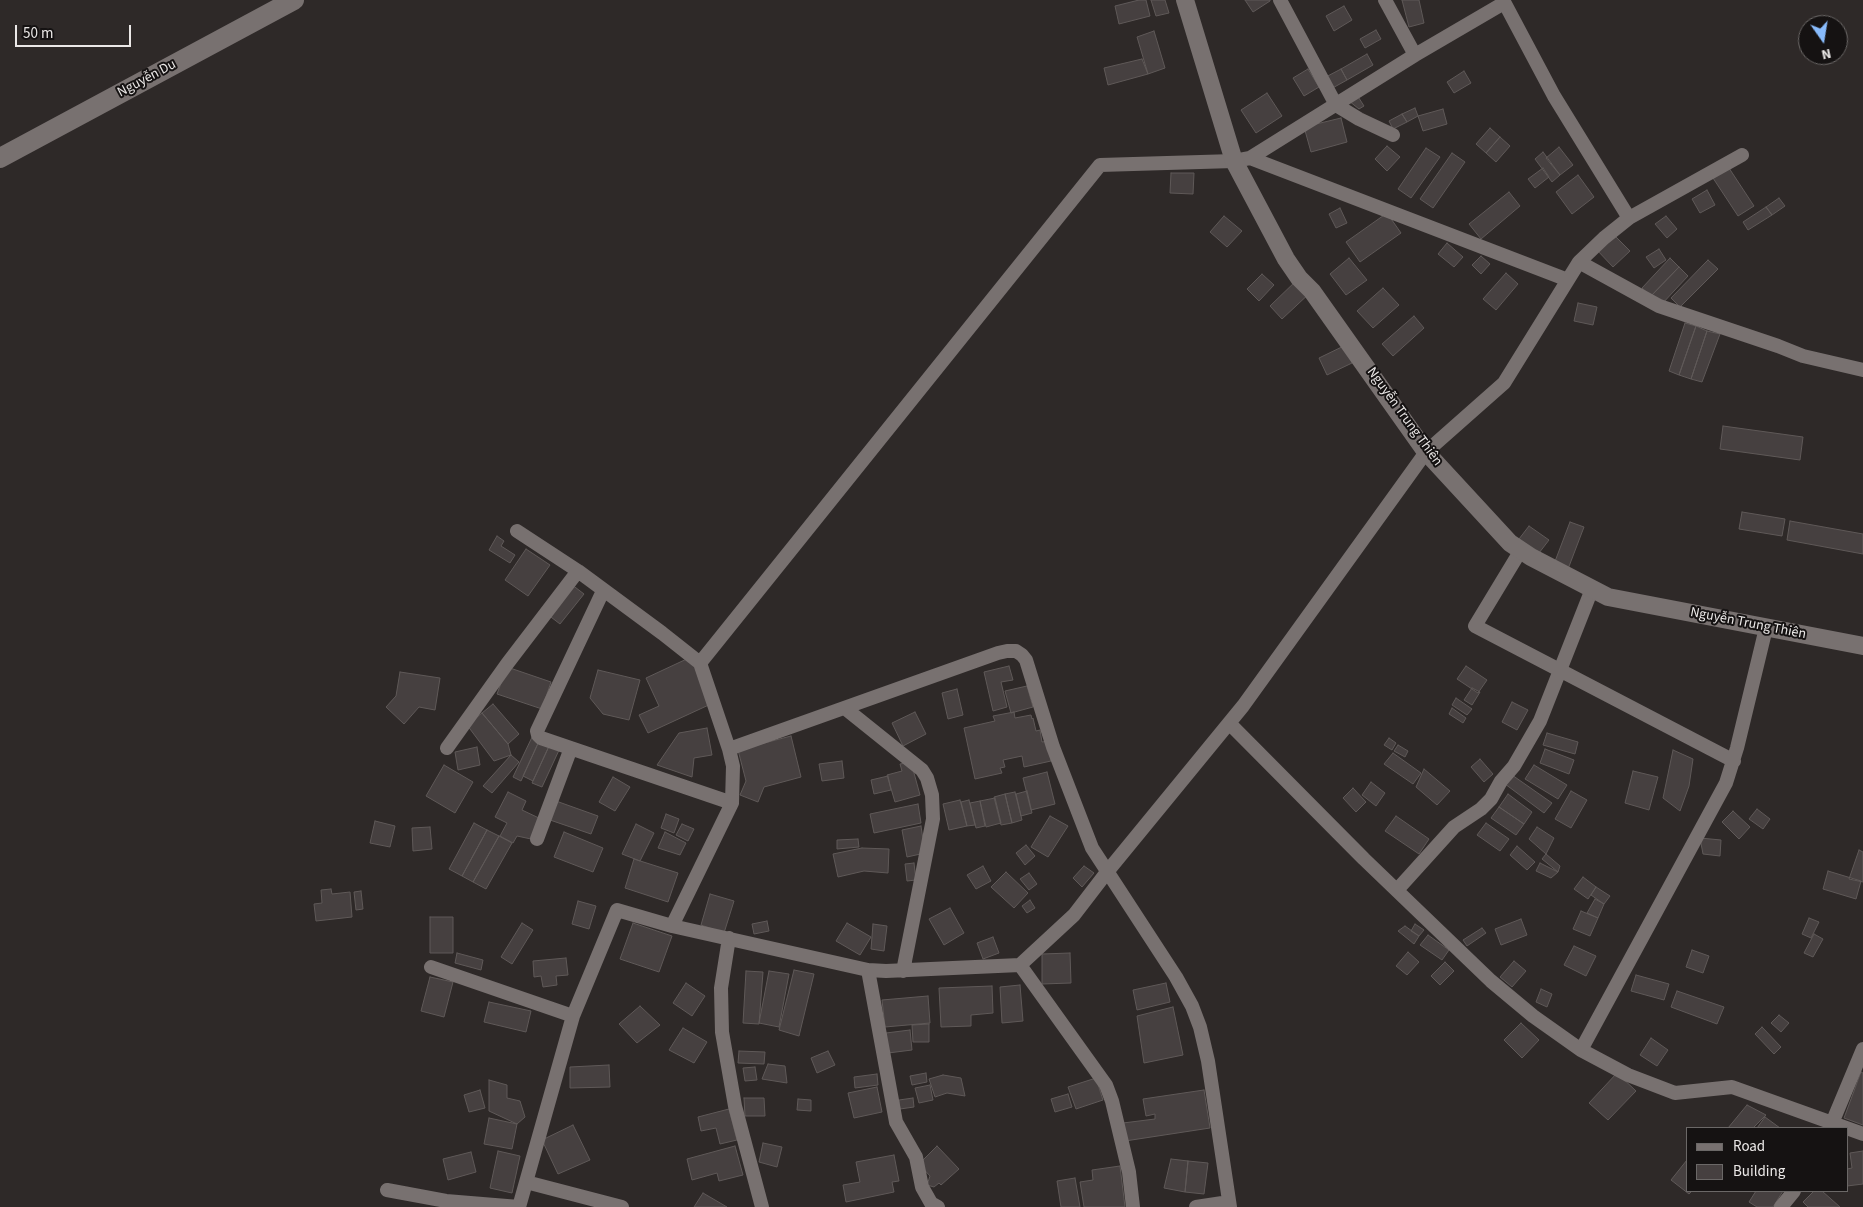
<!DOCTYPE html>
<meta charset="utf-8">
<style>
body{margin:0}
#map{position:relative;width:1863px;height:1207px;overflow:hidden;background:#2e2928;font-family:"Source Sans 3",sans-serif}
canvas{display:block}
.legend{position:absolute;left:1686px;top:1127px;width:162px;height:65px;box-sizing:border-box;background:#151212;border:1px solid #6b6867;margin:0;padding:6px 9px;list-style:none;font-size:15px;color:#ebe8e7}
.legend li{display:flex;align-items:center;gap:10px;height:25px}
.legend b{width:25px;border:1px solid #6b6867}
.north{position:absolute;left:1798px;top:15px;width:50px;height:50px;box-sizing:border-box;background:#151212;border:1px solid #6b6867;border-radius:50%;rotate:167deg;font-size:14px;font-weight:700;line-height:20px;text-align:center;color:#ebe8e7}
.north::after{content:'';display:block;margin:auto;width:18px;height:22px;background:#88bbfc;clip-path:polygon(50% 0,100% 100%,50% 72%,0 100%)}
.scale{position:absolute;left:15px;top:25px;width:116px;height:22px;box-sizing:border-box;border:2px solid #ebe8e7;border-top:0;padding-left:6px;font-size:15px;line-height:18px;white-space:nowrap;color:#ebe8e7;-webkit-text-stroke:4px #151212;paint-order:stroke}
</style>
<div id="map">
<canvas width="1863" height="1207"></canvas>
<ul class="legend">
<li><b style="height:6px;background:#787170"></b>Road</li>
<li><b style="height:14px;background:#464040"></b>Building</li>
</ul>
<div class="north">N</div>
<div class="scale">50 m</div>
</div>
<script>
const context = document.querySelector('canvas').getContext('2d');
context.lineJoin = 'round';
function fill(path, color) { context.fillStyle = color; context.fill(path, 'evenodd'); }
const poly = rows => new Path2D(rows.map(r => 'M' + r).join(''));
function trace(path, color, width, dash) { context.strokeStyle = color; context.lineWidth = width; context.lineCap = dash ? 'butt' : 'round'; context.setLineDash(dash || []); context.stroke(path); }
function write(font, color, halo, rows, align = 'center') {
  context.font = font + ' "Source Sans 3",sans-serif'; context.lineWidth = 4; context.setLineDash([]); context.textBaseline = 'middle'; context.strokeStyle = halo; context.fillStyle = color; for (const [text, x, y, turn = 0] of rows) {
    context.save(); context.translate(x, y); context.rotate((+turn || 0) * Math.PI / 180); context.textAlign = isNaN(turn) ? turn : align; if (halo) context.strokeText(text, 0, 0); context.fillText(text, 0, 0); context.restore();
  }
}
const building = poly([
 [1139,0,1146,0,1150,16,1119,24,1115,6,1139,0],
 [1151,0,1165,0,1169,13,1156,16,1151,0],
 [1245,0,1270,0,1270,1,1253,12,1245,0],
 [1402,0,1419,0,1424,23,1409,27,1402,0],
 [1344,6,1352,20,1334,31,1326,16,1344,6],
 [1376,30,1381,39,1365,48,1360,39,1376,30],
 [1154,31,1165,68,1148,74,1137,37,1154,31],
 [1367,54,1373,65,1347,80,1341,69,1367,54],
 [1142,59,1148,74,1108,85,1104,68,1142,59],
 [1308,69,1319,87,1304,96,1293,78,1308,69],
 [1341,69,1347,80,1329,90,1322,79,1341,69],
 [1464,71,1471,83,1454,93,1447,82,1464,71],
 [1267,93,1282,116,1256,133,1241,110,1267,93],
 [1357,95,1364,106,1359,109,1349,101,1357,95],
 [1415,108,1418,116,1407,122,1402,114,1415,108],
 [1443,109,1447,124,1423,131,1418,116,1443,109],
 [1402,114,1407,122,1393,129,1389,121,1402,114],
 [1341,118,1347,142,1311,152,1304,127,1341,118],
 [1490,128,1500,137,1486,153,1476,144,1490,128],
 [1500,137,1510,146,1496,162,1486,153,1500,137],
 [1387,146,1400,157,1387,171,1375,159,1387,146],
 [1559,147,1573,165,1560,175,1546,158,1559,147],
 [1426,148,1440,157,1411,198,1398,189,1426,148],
 [1543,152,1560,175,1552,182,1535,159,1543,152],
 [1452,153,1465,162,1433,208,1420,199,1452,153],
 [1727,165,1754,206,1738,216,1711,175,1727,165],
 [1543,168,1549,177,1535,188,1528,179,1543,168],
 [1171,173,1194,173,1193,194,1170,193,1171,173],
 [1578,175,1594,197,1572,214,1556,192,1578,175],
 [1707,190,1715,205,1700,213,1692,199,1707,190],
 [1509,192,1520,206,1481,239,1469,224,1509,192],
 [1779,198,1785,206,1772,215,1766,207,1779,198],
 [1766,207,1772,215,1748,230,1743,222,1766,207],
 [1340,208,1347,223,1336,228,1329,214,1340,208],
 [1387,213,1401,233,1360,262,1346,242,1387,213],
 [1224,216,1242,231,1227,247,1210,232,1224,216],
 [1666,216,1677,229,1667,238,1655,224,1666,216],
 [1613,234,1630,251,1613,267,1596,249,1613,234],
 [1447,243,1463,257,1454,267,1438,254,1447,243],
 [1659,249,1666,260,1654,268,1646,257,1659,249],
 [1481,256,1490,264,1481,274,1472,265,1481,256],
 [1349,258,1367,280,1346,295,1330,274,1349,258],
 [1670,258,1679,267,1651,296,1642,288,1670,258],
 [1708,260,1718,269,1680,307,1671,298,1708,260],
 [1679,267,1688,276,1661,305,1651,296,1679,267],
 [1506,273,1518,284,1496,310,1483,299,1506,273],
 [1262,274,1274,285,1259,301,1247,289,1262,274],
 [1299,278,1312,291,1282,319,1270,306,1299,278],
 [1383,288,1399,305,1373,328,1357,311,1383,288],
 [1578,303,1597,307,1593,325,1574,321,1578,303],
 [1414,316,1424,328,1393,356,1382,344,1414,316],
 [1685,323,1696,326,1679,375,1669,371,1685,323],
 [1696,326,1707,331,1691,379,1679,375,1696,326],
 [1707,331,1720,334,1702,382,1691,379,1707,331],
 [1350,343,1352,363,1327,375,1319,358,1350,343],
 [1723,426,1803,437,1800,460,1720,449,1723,426],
 [1742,512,1785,519,1782,536,1739,529,1742,512],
 [1790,521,1863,534,1863,554,1787,540,1790,521],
 [1570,522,1584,527,1568,569,1554,564,1570,522],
 [1529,526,1549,540,1539,553,1519,539,1529,526],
 [497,536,504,541,501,546,515,555,510,563,489,550,497,536],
 [526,549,550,565,528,596,505,580,526,549],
 [571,584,584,594,560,624,547,614,571,584],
 [691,657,713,703,648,733,639,715,659,706,646,678,691,657],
 [1009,666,1013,680,1001,682,1007,707,993,711,984,672,1009,666],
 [1466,666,1487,680,1478,693,1457,679,1466,666],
 [507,667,551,682,542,709,497,694,507,667],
 [598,670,640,680,629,720,603,714,590,698,598,670],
 [400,672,440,678,435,710,419,707,404,724,386,707,396,696,400,672],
 [1027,686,1033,707,1011,713,1005,691,1027,686],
 [1472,688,1480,692,1472,705,1464,700,1472,688],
 [957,689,963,715,948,719,942,693,957,689],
 [1456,698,1472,709,1467,715,1452,705,1456,698],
 [1512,702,1528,710,1517,730,1502,722,1512,702],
 [493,704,519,734,508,744,482,713,493,704],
 [1452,708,1466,718,1463,723,1449,714,1452,708],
 [915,712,926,734,903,746,892,723,915,712],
 [1014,712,1015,718,1031,715,1032,719,1033,718,1036,731,1040,730,1042,742,1048,741,1051,761,1024,767,1022,756,1003,760,1005,767,1000,768,1002,773,975,779,964,728,995,721,993,716,1014,712],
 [482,713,508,744,511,755,494,761,467,725,482,713],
 [707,728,712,755,694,758,692,777,657,765,679,733,707,728],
 [534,733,540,739,521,781,513,777,534,733],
 [1547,733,1578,742,1575,754,1543,745,1547,733],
 [791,736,801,777,764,787,758,802,740,795,746,781,738,750,791,736],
 [1389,738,1396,743,1392,750,1384,745,1389,738],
 [540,739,550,744,533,781,523,776,540,739],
 [550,744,560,748,542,787,532,783,550,744],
 [1398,745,1408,751,1405,757,1394,751,1398,745],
 [477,747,480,765,458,770,455,752,477,747],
 [1545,749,1574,760,1569,774,1540,763,1545,749],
 [1673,750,1693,759,1689,786,1680,811,1663,798,1673,750],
 [1393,753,1421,773,1413,784,1384,764,1393,753],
 [511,755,519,762,492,793,483,786,511,755],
 [1480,759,1493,774,1484,782,1471,767,1480,759],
 [842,761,844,778,822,781,819,764,842,761],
 [911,762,920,795,895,802,887,775,902,771,900,764,911,762],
 [444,765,473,782,455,813,426,796,444,765],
 [1534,765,1567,785,1558,799,1525,779,1534,765],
 [1424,769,1450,791,1437,805,1416,787,1424,769],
 [1633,771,1658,777,1649,810,1625,803,1633,771],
 [1047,772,1055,804,1031,810,1023,778,1047,772],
 [1512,775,1552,803,1544,813,1505,784,1512,775],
 [888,776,891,790,874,794,871,780,888,776],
 [613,777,630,787,615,811,599,802,613,777],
 [1371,782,1385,793,1376,806,1362,795,1371,782],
 [1353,788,1366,802,1356,812,1343,798,1353,788],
 [1027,791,1032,813,1021,816,1016,794,1027,791],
 [1571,791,1587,800,1571,828,1555,819,1571,791],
 [508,792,526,801,522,810,541,819,531,839,517,836,513,843,500,836,507,823,495,817,508,792],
 [1015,792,1022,820,1012,823,1005,794,1015,792],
 [1005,794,1012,823,1001,825,994,797,1005,794],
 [1508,794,1532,812,1524,824,1499,807,1508,794],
 [995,798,1001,823,986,827,980,801,995,798],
 [960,800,967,826,949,830,943,804,960,800],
 [969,800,975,825,967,826,961,802,969,800],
 [556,801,598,816,591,834,550,820,556,801],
 [980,801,985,826,976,828,970,803,980,801],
 [918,804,921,823,874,833,870,814,918,804],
 [1499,807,1524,824,1516,835,1491,818,1499,807],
 [1757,809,1770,819,1763,829,1749,819,1757,809],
 [1733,811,1750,827,1739,839,1722,822,1733,811],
 [666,814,679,819,674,833,661,828,666,814],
 [1050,816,1068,826,1048,857,1031,847,1050,816],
 [1396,816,1429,839,1419,854,1385,831,1396,816],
 [375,821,395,826,390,847,370,843,375,821],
 [474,823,487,830,462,876,449,869,474,823],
 [1486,823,1509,839,1500,851,1477,835,1486,823],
 [636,824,654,833,640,861,622,854,636,824],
 [682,824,694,829,688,841,676,835,682,824],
 [921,826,925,853,907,857,902,830,921,826],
 [430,827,432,849,413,851,412,828,430,827],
 [1537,827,1554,838,1546,854,1529,839,1537,827],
 [487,830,499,836,473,882,462,876,487,830],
 [564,832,603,848,593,872,554,857,564,832],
 [665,832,686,843,680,855,658,848,665,832],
 [499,836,512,843,486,889,473,882,499,836],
 [1700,838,1721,840,1720,856,1703,854,1700,838],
 [858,839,859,847,837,849,837,840,858,839],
 [1026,845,1035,856,1025,865,1016,853,1026,845],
 [1517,846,1535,862,1527,870,1510,855,1517,846],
 [862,848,889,849,888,873,864,871,838,877,833,854,862,848],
 [1859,850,1863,852,1863,882,1849,879,1859,850],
 [1546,854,1560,866,1558,872,1542,859,1546,854],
 [634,859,678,873,668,902,625,888,634,859],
 [914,863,916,880,907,881,905,864,914,863],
 [1540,863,1558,872,1551,878,1536,871,1540,863],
 [983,866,991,881,976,889,967,875,983,866],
 [1084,866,1094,873,1082,887,1073,878,1084,866],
 [1828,871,1861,881,1856,899,1823,889,1828,871],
 [1006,872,1028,893,1014,908,991,887,1006,872],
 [1029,873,1037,884,1029,890,1020,879,1029,873],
 [1583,877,1596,887,1588,899,1574,889,1583,877],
 [1596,887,1610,896,1604,904,1591,895,1596,887],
 [331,889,332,894,350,892,352,917,316,921,314,904,322,903,321,890,331,889],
 [361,891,363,909,356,910,354,892,361,891],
 [710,894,734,901,724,933,701,925,710,894],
 [1595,899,1604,904,1598,918,1587,913,1595,899],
 [1030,900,1035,908,1027,913,1022,906,1030,900],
 [578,901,596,906,589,929,572,924,578,901],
 [950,908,964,933,944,945,929,919,950,908],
 [1581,911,1598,918,1590,936,1573,929,1581,911],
 [430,917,453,917,453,953,430,953,430,917],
 [1809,918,1819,922,1811,938,1802,934,1809,918],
 [1521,919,1527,935,1501,945,1495,929,1521,919],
 [767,921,769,931,754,934,752,924,767,921],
 [522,923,533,930,512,964,501,957,522,923],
 [633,923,672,936,659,972,620,959,633,923],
 [847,923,871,937,860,955,836,941,847,923],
 [873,924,887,926,884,951,871,949,873,924],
 [1415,924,1424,930,1419,936,1411,931,1415,924],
 [1405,926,1419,936,1414,944,1398,931,1405,926],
 [1482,928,1486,933,1467,946,1463,940,1482,928],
 [1814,934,1823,939,1813,957,1804,953,1814,934],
 [1428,935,1449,950,1442,960,1420,945,1428,935],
 [993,937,999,953,983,959,977,943,993,937],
 [1574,946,1596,956,1586,976,1564,965,1574,946],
 [1692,950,1709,956,1703,973,1686,967,1692,950],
 [1408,952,1419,962,1407,975,1396,966,1408,952],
 [457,953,483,960,481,970,455,963,457,953],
 [1070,953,1071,983,1042,984,1042,954,1070,953],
 [566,958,568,975,556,976,557,985,543,987,541,976,534,977,533,961,566,958],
 [1514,961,1526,971,1512,987,1500,977,1514,961],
 [1445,962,1454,971,1440,985,1431,976,1445,962],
 [794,970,814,974,799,1036,779,1030,794,970],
 [746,971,763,972,759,1024,743,1023,746,971],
 [769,971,789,974,779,1027,759,1023,769,971],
 [1636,975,1669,984,1664,1000,1631,991,1636,975],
 [430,977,453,982,444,1017,421,1011,430,977],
 [686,983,705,996,692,1016,673,1003,686,983],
 [1166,983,1170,1002,1137,1010,1133,990,1166,983],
 [1020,985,1023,1021,1002,1023,1000,987,1020,985],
 [992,986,993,1013,971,1015,971,1026,941,1027,939,988,992,986],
 [1541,989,1552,994,1547,1007,1536,1002,1541,989],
 [1677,991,1724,1007,1717,1024,1671,1007,1677,991],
 [928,996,930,1023,885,1027,882,1000,928,996],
 [489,1002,531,1011,526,1032,484,1022,489,1002],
 [640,1006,660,1025,637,1043,619,1024,640,1006],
 [1173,1007,1183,1055,1144,1063,1137,1016,1173,1007],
 [1779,1015,1789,1023,1781,1032,1771,1023,1779,1015],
 [1521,1023,1539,1040,1522,1058,1504,1040,1521,1023],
 [929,1024,929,1042,913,1042,912,1025,929,1024],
 [1762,1027,1781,1047,1774,1054,1755,1034,1762,1027],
 [683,1028,707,1042,694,1063,669,1050,683,1028],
 [910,1030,912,1050,888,1053,886,1033,910,1030],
 [1651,1038,1668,1050,1657,1066,1640,1055,1651,1038],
 [739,1051,765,1052,764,1064,738,1063,739,1051],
 [828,1051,835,1065,817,1073,811,1058,828,1051],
 [768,1064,785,1066,787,1083,762,1079,768,1064],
 [609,1065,610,1087,570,1088,570,1067,609,1065],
 [755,1067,757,1080,745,1081,743,1068,755,1067],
 [1861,1072,1863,1073,1863,1125,1844,1118,1861,1072],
 [926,1073,927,1082,912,1085,910,1076,926,1073],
 [1617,1073,1636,1091,1608,1120,1589,1103,1617,1073],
 [877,1074,878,1085,855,1088,854,1077,877,1074],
 [943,1075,961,1078,965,1096,947,1093,935,1097,929,1079,943,1075],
 [1096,1078,1103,1100,1076,1109,1068,1087,1096,1078],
 [489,1080,507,1085,507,1098,520,1101,525,1117,517,1124,489,1111,489,1080],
 [930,1085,933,1100,919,1103,915,1088,930,1085],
 [877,1087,882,1112,854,1118,848,1093,877,1087],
 [480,1090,485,1108,469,1112,464,1095,480,1090],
 [1204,1090,1210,1128,1125,1141,1123,1123,1155,1119,1155,1114,1146,1116,1143,1099,1204,1090],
 [1068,1094,1072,1107,1055,1112,1051,1099,1068,1094],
 [744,1098,764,1098,765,1116,745,1116,744,1098],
 [913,1098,914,1107,900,1109,899,1100,913,1098],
 [798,1099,811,1100,811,1111,797,1110,798,1099],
 [1747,1105,1766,1115,1753,1128,1728,1128,1747,1105],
 [729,1109,737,1140,720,1144,716,1128,701,1131,698,1117,729,1109],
 [1765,1117,1780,1128,1757,1128,1765,1117],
 [489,1118,517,1124,512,1149,484,1144,489,1118],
 [573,1125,590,1160,558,1174,542,1140,573,1125],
 [763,1143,782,1147,777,1167,759,1162,763,1143],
 [735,1146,743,1175,719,1181,717,1173,692,1180,687,1159,735,1146],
 [937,1146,959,1169,941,1185,939,1183,934,1187,927,1185,930,1176,919,1164,937,1146],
 [498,1151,520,1156,512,1193,490,1188,498,1151],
 [1863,1151,1863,1184,1847,1186,1847,1169,1852,1168,1850,1153,1863,1151],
 [471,1152,476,1172,448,1180,443,1159,471,1152],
 [894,1155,899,1181,892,1182,894,1192,846,1202,843,1185,860,1182,856,1162,894,1155],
 [1171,1159,1188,1161,1185,1192,1164,1188,1171,1159],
 [1687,1160,1687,1191,1692,1191,1689,1194,1671,1180,1687,1160],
 [1188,1161,1208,1163,1204,1194,1185,1192,1188,1161],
 [1120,1166,1125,1207,1084,1207,1080,1182,1093,1180,1092,1170,1120,1166],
 [1075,1178,1080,1207,1061,1207,1057,1181,1075,1178],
 [1756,1191,1783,1191,1773,1207,1757,1207,1749,1202,1756,1191],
 [1814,1191,1822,1191,1840,1207,1808,1207,1803,1202,1814,1191],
 [703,1193,727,1207,694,1207,703,1193]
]);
fill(building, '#464040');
trace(building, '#5f5958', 1);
trace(poly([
 [1280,0,1336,105,1359,119,1393,135],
 [1385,0,1415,55],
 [1503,0,1554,96,1629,218],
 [1504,3,1415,55,1250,158,1568,280],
 [1250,158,1234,161,1100,165,700,663,729,749,733,766,732,803,672,926,868,970,886,971,1020,965,1074,915,1107,872,1243,706,1426,452,1504,383,1579,262,1659,306,1778,346,1803,356,1863,370],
 [1579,262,1604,238,1629,218,1742,155],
 [517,531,578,571,662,633,700,663],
 [1521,550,1475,626,1734,761],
 [603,591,537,731,538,735,541,738,732,803],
 [846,709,922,770,927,778,932,795,933,819,903,971],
 [1229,723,1364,859,1491,981,1533,1016,1581,1050,1628,1075,1675,1093,1732,1087,1863,1134],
 [447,748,507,664,578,571],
 [729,749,998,653,1007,651,1016,651,1022,655,1026,660,1053,747,1092,848,1176,977,1192,1006,1200,1027,1208,1061,1230,1207],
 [537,839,571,748],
 [1397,890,1454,827,1481,809,1491,799,1501,781,1514,766,1540,721,1592,589],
 [729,938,721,988,722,1032,735,1106,762,1207],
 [1020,965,1106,1085,1112,1101,1129,1172,1133,1207],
 [431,967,573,1016],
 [868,970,896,1122,916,1157,922,1187,931,1203,938,1207],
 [1581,1050,1726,783,1737,748,1766,628],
 [1830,1128,1863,1049],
 [526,1182,622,1207],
 [387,1190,446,1201,519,1207,573,1016,617,910,672,926],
 [1196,1207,1229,1202],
 [1781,1207,1794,1191]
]), '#787170', 14);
trace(poly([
 [1185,0,1234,161,1286,259,1299,278,1312,291,1426,452,1510,543,1531,557,1608,597,1863,646]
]), '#787170', 18);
trace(poly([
 [0,158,294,0]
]), '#787170', 20);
write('14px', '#ebe8e7', '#151212', [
 ["Nguyễn Du",147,79,-28],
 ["Nguyễn Trung Thiên",1404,417,54],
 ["Nguyễn Trung Thiên",1748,624,11]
]);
</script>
